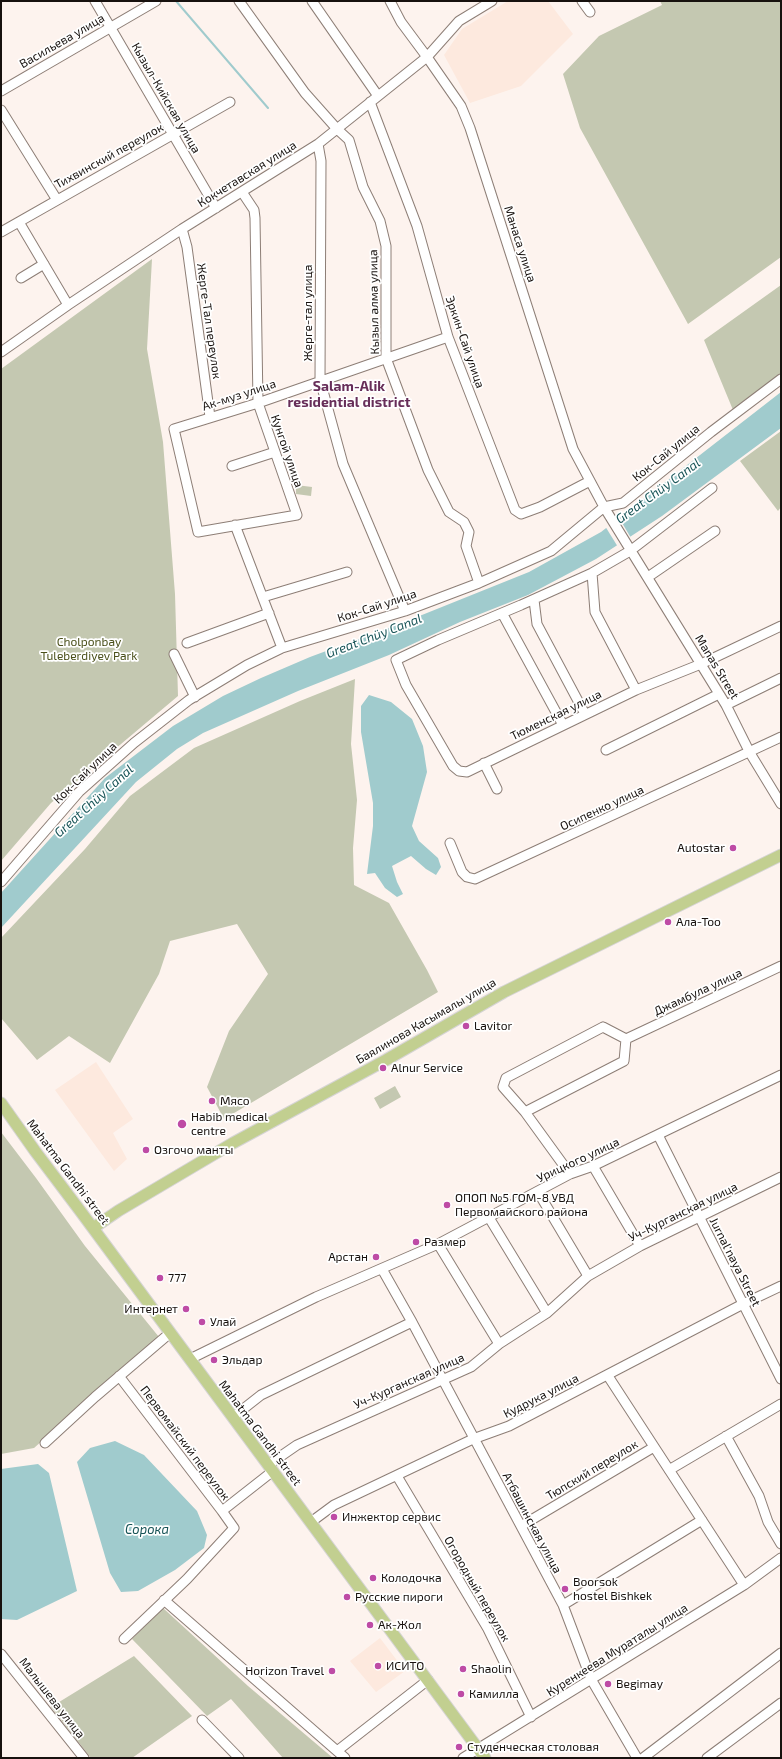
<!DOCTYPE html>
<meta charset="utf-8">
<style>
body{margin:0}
#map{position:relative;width:782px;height:1759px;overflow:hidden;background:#fdf3ee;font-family:"Exo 2",sans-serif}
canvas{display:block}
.frame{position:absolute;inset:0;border:2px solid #17110e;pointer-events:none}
</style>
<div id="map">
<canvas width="782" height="1759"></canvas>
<div class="frame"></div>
</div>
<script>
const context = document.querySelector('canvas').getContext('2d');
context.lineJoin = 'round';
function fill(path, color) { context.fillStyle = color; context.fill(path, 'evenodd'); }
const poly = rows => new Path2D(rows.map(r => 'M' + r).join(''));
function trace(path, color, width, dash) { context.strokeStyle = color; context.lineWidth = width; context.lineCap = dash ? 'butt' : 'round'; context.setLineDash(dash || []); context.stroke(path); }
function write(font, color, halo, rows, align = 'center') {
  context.font = font + ' "Exo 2",sans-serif'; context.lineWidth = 3.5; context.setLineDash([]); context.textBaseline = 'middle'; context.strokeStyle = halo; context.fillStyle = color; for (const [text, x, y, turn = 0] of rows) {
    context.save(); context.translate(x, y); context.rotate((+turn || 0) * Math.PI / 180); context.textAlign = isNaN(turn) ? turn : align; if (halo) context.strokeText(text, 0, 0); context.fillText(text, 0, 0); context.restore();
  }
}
fill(poly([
 [508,1,548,1,573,34,521,86,470,103,444,55,462,29],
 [96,1062,133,1119,113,1133,127,1159,114,1171,55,1090],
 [380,1638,405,1671,376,1692,350,1661]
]), '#fde9de');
fill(poly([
 [660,1,781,1,781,257,688,324,580,128,563,74,599,36,662,5],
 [152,259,147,349,163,442,175,594,178,696,51,803,1,861,1,369],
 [781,285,781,374,733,410,704,340],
 [781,431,781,507,778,511,740,461],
 [296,485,312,487,311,496,296,494],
 [355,679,351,744,357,800,353,848,354,885,389,903,427,970,438,992,224,1119,207,1087,229,1031,268,974,237,924,170,941,159,974,110,1063,69,1036,37,1060,1,1018,1,938,85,849,130,796,194,748,300,701],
 [395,1086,401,1097,380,1109,374,1098],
 [1,1132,36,1178,85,1246,159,1337,34,1448,1,1454],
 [163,1608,248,1686,333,1758,283,1758,231,1699,207,1716,132,1639],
 [134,1656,192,1716,132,1758,91,1758,51,1707]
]), '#c4c8b1');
fill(poly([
 [781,392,781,428,662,516,596,559,528,595,460,622,389,655,298,691,203,733,177,749,136,782,1,928,1,893,105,778,173,726,223,696,261,678,310,657,407,621,529,572,601,532],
 [369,695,391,702,412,719,423,746,427,772,412,826,419,841,438,858,441,867,436,875,426,869,411,856,392,866,397,882,403,894,397,897,385,888,375,873,367,874,373,826,373,803,361,732,361,706],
 [115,1441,144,1455,197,1511,207,1535,204,1548,175,1570,138,1591,121,1592,110,1573,77,1462,90,1448],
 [38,1464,49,1473,77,1591,17,1620,1,1619,1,1469]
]), '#a0cbcd');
fill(poly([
 [618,516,631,538,618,547,605,526]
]), '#fdf3ee');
trace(poly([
 [176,1,268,108]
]), '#a0cbcd', 2);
const minor = poly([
 [95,1,216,208],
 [239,1,305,93,337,129,349,140,363,187,380,221,386,246,386,358,428,470,449,512,464,522,469,532,466,546,479,583],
 [312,1,378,96],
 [390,1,401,22,427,57,461,106,470,128,573,449,604,507,726,705,750,753,781,804],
 [582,1,590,12],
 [1,91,156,1],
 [370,102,417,226,448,337,515,510,521,514,540,507,590,481],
 [1,110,57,200],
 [318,144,321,161,320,380,343,464,405,611],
 [242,192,254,210,255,218,258,403,297,515,198,532,174,429,258,403,448,337],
 [19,222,68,305],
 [182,229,187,247,210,417],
 [1,232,230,102],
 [21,278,44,264],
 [1,352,68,305,182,229,318,144,427,57,459,21,492,1],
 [232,466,275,452],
 [712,488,630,551,592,573,521,605,438,640,396,660,406,685,453,766,459,771,467,772,636,690,701,664,781,626],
 [235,525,282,648],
 [592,573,595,612,636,690],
 [648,577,715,531],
 [263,597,347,572],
 [534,600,537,624,585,714],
 [502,613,563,725],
 [187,643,269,613],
 [174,654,195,697],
 [726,705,781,678],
 [606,750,719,694],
 [484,763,497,789],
 [450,843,462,872,467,877,475,879,781,737],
 [1,882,79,792,134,743,189,700,247,665,282,648,405,611,479,583,551,551,604,507,623,503,711,432,781,379],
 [603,1027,626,1039,624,1061,525,1112,503,1087,506,1078,603,1027],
 [626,1039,781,966],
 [525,1112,570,1174],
 [658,1135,781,1379],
 [593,1166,640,1246],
 [538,1192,588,1276],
 [488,1216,547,1313],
 [438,1244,499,1344],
 [382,1269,412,1322,563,1605,591,1679,637,1758],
 [190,1359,316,1297,438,1244,570,1174,593,1166,781,1075],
 [119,1376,222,1511,273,1471],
 [608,1376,744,1585],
 [233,1417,261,1395,412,1322],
 [726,1436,759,1496,768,1522,781,1544],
 [45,1443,95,1397,170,1333],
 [268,1465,297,1445,471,1367,499,1344,547,1313,588,1276,640,1246,781,1177],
 [669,1470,781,1404],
 [397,1476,488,1629,531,1717],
 [311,1522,334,1505,473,1439,509,1426,743,1304,781,1286],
 [521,1526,654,1447],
 [164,1600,345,1758],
 [563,1605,702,1520],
 [124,1639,187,1579,234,1528,222,1511],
 [1,1654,84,1758],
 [202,1720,239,1758],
 [337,1751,428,1680],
 [463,1758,744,1585,781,1558],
 [643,1758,781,1653],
 [707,1758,781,1703]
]);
const major = poly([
 [1,1103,35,1151,81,1212,485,1758],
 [93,1228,118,1211,233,1143,386,1060,504,992,781,855]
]);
trace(minor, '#8d7e76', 11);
trace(major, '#d5d4d4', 13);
trace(minor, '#fff', 9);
trace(major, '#c2cf90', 11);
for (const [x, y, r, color] of [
 [733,848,4,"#be4ba5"],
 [668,922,4,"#be4ba5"],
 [466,1026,4,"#be4ba5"],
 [383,1068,4,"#be4ba5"],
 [212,1101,4,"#be4ba5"],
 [182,1124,5,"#be4ba5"],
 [146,1150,4,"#be4ba5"],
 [447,1205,4,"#be4ba5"],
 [416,1242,4,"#be4ba5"],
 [376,1257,4,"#be4ba5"],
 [160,1278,4,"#be4ba5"],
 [186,1309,4,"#be4ba5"],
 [202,1322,4,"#be4ba5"],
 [214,1360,4,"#be4ba5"],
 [334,1517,4,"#be4ba5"],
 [373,1578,4,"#be4ba5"],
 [565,1589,4,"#be4ba5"],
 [347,1597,4,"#be4ba5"],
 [370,1625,4,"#be4ba5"],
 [378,1666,4,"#be4ba5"],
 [463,1669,4,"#be4ba5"],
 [332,1671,4,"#be4ba5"],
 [608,1684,4,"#be4ba5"],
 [461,1694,4,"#be4ba5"],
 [459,1747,4,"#be4ba5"]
]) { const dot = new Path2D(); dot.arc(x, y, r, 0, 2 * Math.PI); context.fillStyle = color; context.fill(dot); trace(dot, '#fff', 1.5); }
write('12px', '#17110e', '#fff', [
 ["Васильева улица",62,41,-30],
 ["Кызыл-Кийская улица",166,98,60],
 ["Тихвинский переулок",109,156,-29],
 ["Кокчетавская улица",247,174,-32],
 ["Манаса улица",520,244,72],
 ["Кызыл алма улица",374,302,-91],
 ["Жерге-тал улица",308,313,-90],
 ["Жерге-Тал переулок",209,321,82],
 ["Эркин-Сай улица",465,342,71],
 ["Ак-муз улица",239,395,-18],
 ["Кунгой улица",287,451,71],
 ["Кок-Сай улица",666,453,-39],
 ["Кок-Сай улица",377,606,-18],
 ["Manas Street",717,667,59],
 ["Тюменская улица",556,715,-26],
 ["Кок-Сай улица",85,773,-44],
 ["Осипенко улица",602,808,-25],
 ["Джамбула улица",698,992,-25],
 ["Баялинова Касымалы улица",426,1021,-30],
 ["Урицкого улица",578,1160,-25],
 ["Mahatma Gandhi street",68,1172,53],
 ["Уч-Курганская улица",683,1212,-26],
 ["Jurnal'naya Street",735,1262,63],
 ["Уч-Курганская улица",409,1381,-24],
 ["Кудрука улица",541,1396,-27],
 ["Mahatma Gandhi street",260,1433,53],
 ["Первомайский переулок",185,1443,53],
 ["Тюпский переулок",592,1470,-31],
 ["Атбашинская улица",532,1523,62],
 ["Огородный переулок",477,1589,60],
 ["Куренкеева Мураталы улица",617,1650,-32],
 ["Малышева улица",52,1698,52]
]);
write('12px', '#4b501b', '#fff', [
 ["Cholponbay",89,642],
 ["Tuleberdiyev Park",89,656]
]);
write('12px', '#17110e', '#fff', [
 ["Autostar",725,848,"right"],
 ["Ала-Тоо",676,922],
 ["Lavitor",474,1026],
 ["Alnur Service",391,1068],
 ["Мясо",220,1101],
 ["Habib medical",191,1117],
 ["centre",191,1131],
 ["Озгочо манты",154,1150],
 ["ОПОП №5 ГОМ-8 УВД",455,1198],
 ["Первомайского района",455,1212],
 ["Размер",424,1242],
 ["Арстан",368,1257,"right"],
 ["777",168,1278],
 ["Интернет",178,1309,"right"],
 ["Улай",210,1322],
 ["Эльдар",222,1360],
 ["Инжектор сервис",342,1517],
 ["Колодочка",381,1578],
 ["Boorsok",573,1582],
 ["hostel Bishkek",573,1596],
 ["Русские пироги",355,1597],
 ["Ак-Жол",378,1625],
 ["ИСИТО",386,1666],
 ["Shaolin",471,1669],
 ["Horizon Travel",324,1671,"right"],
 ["Begimay",616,1684],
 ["Камилла",469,1694],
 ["Студенческая столовая",467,1747]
], 'left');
write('italic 13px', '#185457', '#fff', [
 ["Great Chüy Canal",658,491,-36],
 ["Great Chüy Canal",374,636,-21],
 ["Great Chüy Canal",94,801,-42],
 ["Сорока",147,1530]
]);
write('bold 14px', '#672e59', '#fff', [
 ["Salam-Alik",349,386],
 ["residential district",349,402]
]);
</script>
